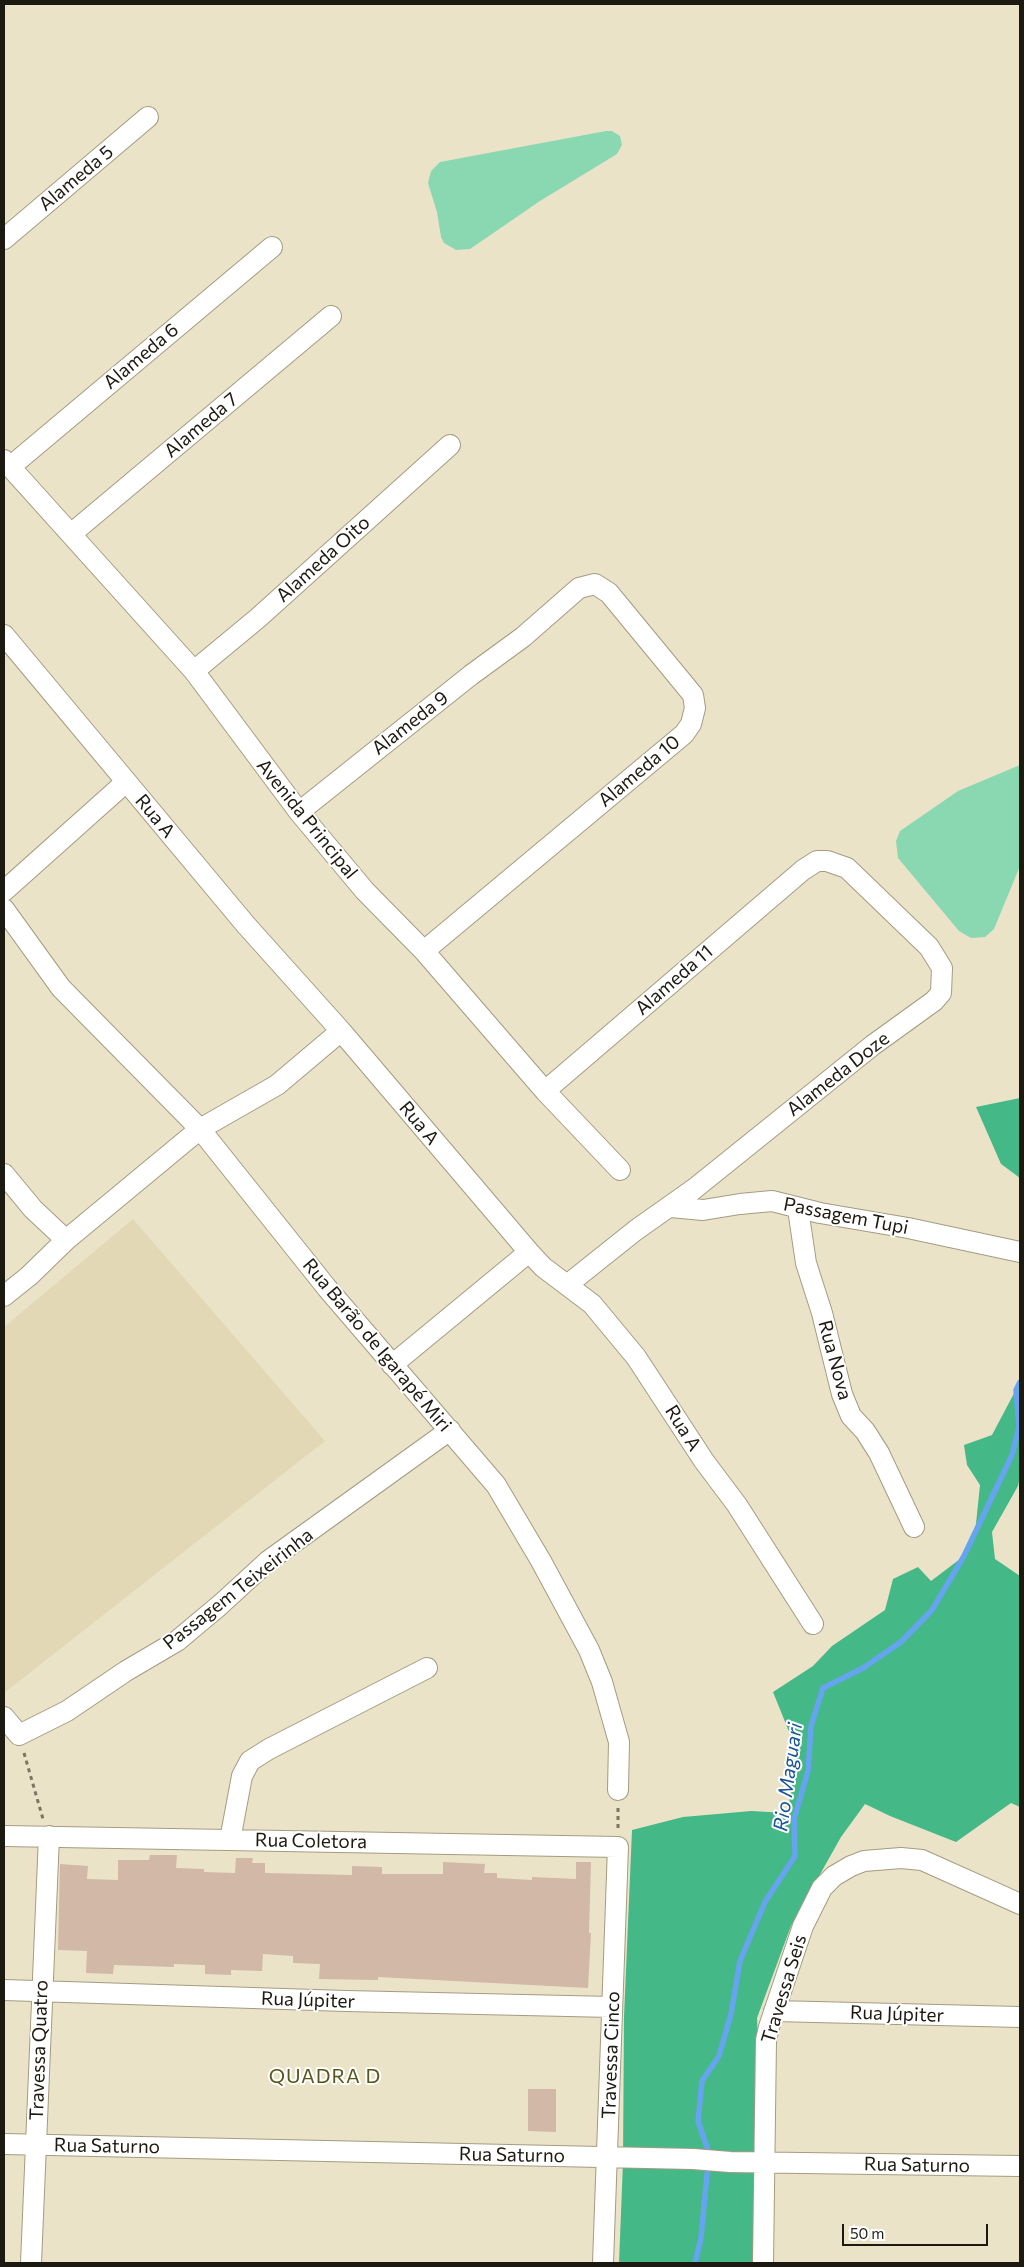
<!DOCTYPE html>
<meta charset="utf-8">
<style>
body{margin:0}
#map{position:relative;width:1024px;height:2267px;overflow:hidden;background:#ebe3c8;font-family:Commissioner,sans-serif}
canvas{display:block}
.frame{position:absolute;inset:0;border:5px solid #1c1910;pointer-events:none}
.scale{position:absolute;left:842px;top:2224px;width:146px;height:22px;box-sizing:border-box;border:2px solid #1c1910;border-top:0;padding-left:6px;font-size:15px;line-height:18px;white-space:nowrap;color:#1c1910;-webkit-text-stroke:4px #fff;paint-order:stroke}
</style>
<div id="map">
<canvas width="1024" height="2267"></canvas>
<div class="frame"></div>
<div class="scale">50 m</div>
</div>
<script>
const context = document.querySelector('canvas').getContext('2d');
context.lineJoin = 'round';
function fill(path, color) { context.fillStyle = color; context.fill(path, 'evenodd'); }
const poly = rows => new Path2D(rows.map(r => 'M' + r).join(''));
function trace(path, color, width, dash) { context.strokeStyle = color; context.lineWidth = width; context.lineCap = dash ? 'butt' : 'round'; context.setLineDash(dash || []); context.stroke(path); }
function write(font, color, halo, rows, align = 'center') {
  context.font = font + ' Commissioner,sans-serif'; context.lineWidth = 4; context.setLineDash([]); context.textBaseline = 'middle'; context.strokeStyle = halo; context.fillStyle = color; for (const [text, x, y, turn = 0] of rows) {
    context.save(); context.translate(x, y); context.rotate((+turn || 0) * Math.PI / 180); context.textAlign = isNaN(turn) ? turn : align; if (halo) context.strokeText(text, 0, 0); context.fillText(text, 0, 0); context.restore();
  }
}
fill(poly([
 [133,1219,325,1441,4,1693,4,1327]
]), '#e2d8b5');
fill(poly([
 [606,131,612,131,620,136,622,145,617,154,540,201,470,249,456,250,444,243,441,237,437,212,428,183,431,171,440,162],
 [1020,765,1020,866,994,929,985,937,971,938,959,931,898,858,896,841,900,831,958,791]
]), '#89d8b1');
fill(poly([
 [1020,1098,1020,1178,1001,1164,976,1107],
 [1020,1382,1020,1476,1018,1486,992,1532,995,1559,1020,1576,1020,1807,1011,1803,956,1842,890,1816,865,1804,841,1837,791,1926,757,2018,763,2160,753,2263,619,2263,623,2162,624,2016,632,1830,683,1817,751,1811,788,1813,796,1749,773,1692,813,1666,832,1646,885,1610,893,1579,918,1567,931,1581,964,1556,975,1533,980,1485,967,1465,964,1445,992,1435]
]), '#45b887');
trace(poly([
 [695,2263,701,2238,709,2153,698,2121,702,2081,719,2056,731,2014,740,1961,765,1902,795,1856,794,1819,808,1771,811,1726,823,1688,863,1668,901,1642,932,1610,964,1556,1012,1455,1019,1427,1016,1390,1020,1382]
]), '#67a4ef', 5.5);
fill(poly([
 [150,1855,177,1855,176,1868,204,1869,204,1872,235,1873,236,1858,253,1858,252,1863,265,1863,265,1873,352,1875,352,1866,382,1867,382,1874,443,1874,443,1862,485,1864,484,1873,497,1873,497,1878,532,1880,532,1877,576,1879,576,1862,591,1862,589,1933,591,1933,588,1988,378,1977,378,1980,319,1979,320,1964,293,1963,293,1956,263,1954,262,1971,231,1970,231,1975,205,1974,205,1965,174,1964,174,1967,114,1965,113,1974,86,1973,87,1951,58,1950,60,1864,88,1866,87,1879,118,1880,118,1860,149,1860],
 [528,2089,556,2089,556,2132,528,2131]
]), '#d1b8a7');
const minor = poly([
 [4,239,148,117],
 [4,460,194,671,299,812,365,891,424,951,545,1091,620,1170],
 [10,467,272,247],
 [71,534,331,316],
 [4,635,246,925,341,1031,529,1252,543,1267,592,1304,636,1357,704,1461,737,1505,813,1624],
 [194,671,258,618,450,445],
 [299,812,471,675,523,637,579,588,595,584,609,593,693,695,695,708,691,724,684,734,424,951],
 [4,891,126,782],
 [4,909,61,988,200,1129,327,1288,496,1485,541,1561,589,1650,602,1682,619,1742,618,1790],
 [545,1091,803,870,817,861,827,861,847,868,929,947,942,968,941,993,934,1001,873,1045,694,1189,636,1230,567,1285],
 [4,1174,33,1209,66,1240],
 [671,1207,703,1210,740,1204,772,1201,820,1213,908,1228,1020,1252],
 [798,1209,806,1263,822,1313,842,1394,851,1416,865,1431,879,1453,914,1527],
 [4,1296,29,1276,66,1240,200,1129,277,1085,341,1031],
 [392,1365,529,1252],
 [4,1717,19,1735,67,1711,126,1671,177,1641,220,1605,268,1561,450,1430],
 [4,1836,618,1847,603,2263],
 [230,1840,242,1776,250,1761,269,1749,427,1668],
 [4,1990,346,2001,612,2007],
 [774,2011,1020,2017],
 [4,2144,693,2159,730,2162,1020,2166],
 [31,2263,49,1836],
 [763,2263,766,2040,769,2027,803,1926,822,1888,834,1876,851,1866,864,1861,901,1858,922,1860,1020,1904]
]);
trace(minor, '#a39c82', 22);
trace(poly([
 [24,1753,43,1819],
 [618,1828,618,1807]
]), '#7b7664', 3, [4, 4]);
trace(minor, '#fff', 20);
write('19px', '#1c1910', '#fff', [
 ["Alameda 5",76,178,-40],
 ["Alameda 6",141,356,-40],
 ["Alameda 7",201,425,-40],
 ["Alameda Oito",323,559,-42],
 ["Alameda 9",410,723,-38],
 ["Alameda 10",639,771,-40],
 ["Rua A",155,816,50],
 ["Avenida Principal",307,819,51],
 ["Alameda 11",674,980,-41],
 ["Alameda Doze",838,1074,-38],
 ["Rua A",419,1123,50],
 ["Passagem Tupi",846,1216,11],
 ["Rua Barão de Igarapé Miri",377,1345,50],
 ["Rua Nova",835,1360,75],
 ["Rua A",683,1428,58],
 ["Passagem Teixeirinha",238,1589,-38],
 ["Rua Coletora",311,1841,1],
 ["Travessa Seis",784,1989,-73],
 ["Rua Júpiter",308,2000,2],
 ["Rua Júpiter",897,2014,2],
 ["Travessa Quatro",39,2050,-88],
 ["Travessa Cinco",611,2055,-88],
 ["Rua Saturno",107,2146,1],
 ["Rua Saturno",512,2155,1],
 ["Rua Saturno",917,2165,1]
]);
write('italic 20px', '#175497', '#fff', [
 ["Rio Maguari",788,1777,-82]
]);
context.letterSpacing = '1px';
write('20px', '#56561a', '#fff', [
 ["QUADRA D",325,2076]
]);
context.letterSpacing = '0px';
</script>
